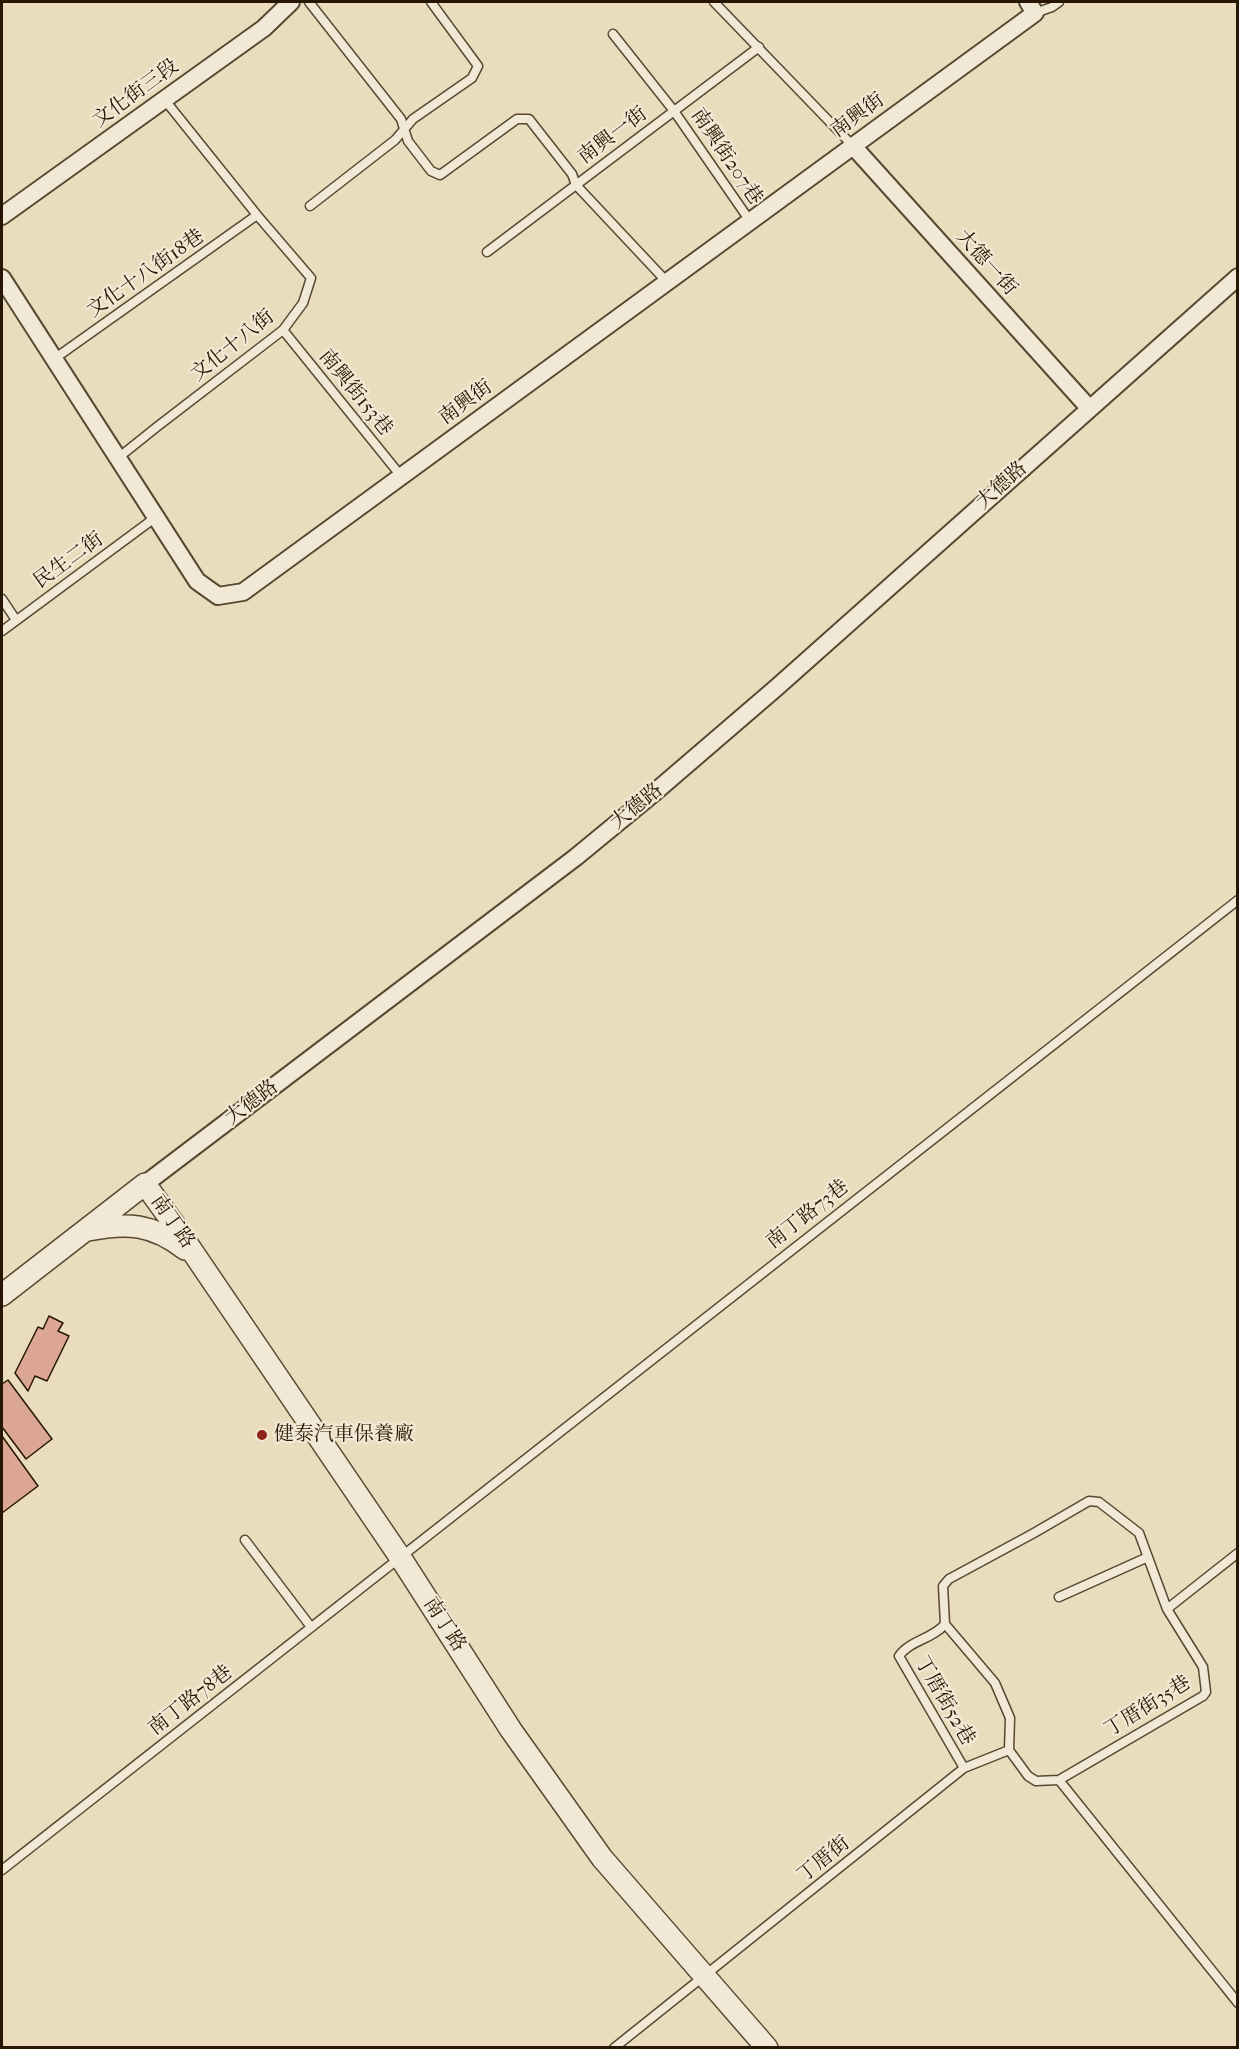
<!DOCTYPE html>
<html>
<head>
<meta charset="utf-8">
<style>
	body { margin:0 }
	#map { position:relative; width:1239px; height:2049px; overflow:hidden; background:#eaddbe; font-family:"IM FELL French Canon",serif }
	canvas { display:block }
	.frame { position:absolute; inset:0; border:3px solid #271702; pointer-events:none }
</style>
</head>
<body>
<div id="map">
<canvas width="1239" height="2049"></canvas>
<div class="frame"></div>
</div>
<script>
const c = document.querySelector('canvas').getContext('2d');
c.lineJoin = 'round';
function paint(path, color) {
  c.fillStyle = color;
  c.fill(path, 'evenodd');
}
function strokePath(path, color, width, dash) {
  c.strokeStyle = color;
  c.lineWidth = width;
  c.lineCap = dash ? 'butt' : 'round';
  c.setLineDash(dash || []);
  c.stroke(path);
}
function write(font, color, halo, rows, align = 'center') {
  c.font = font + ' "IM FELL French Canon","Noto Serif TC",serif';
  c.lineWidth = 4.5;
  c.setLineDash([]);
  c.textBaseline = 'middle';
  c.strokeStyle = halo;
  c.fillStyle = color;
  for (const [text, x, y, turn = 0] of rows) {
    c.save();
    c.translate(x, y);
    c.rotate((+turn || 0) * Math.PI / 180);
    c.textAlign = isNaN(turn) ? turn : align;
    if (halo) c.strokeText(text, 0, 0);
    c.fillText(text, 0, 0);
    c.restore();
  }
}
const building = new Path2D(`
	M49 1316 63 1323 58 1331 69 1336 47 1381 35 1376 28 1391 15 1373 38 1327 43 1329Z
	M8 1380 52 1439 26 1459 2 1427V1384Z
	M2 1436 38 1486 2 1513Z`);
const service = new Path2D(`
	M309 2 401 119 408 141 431 171 440 175 517 119H529L572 174 576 185 667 282
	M714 2 853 146
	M1035 13 1052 7 1059 2
	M613 34 674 111 750 221
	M310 206 395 140 413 119 472 78 478 66 431 2
	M487 252 759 47
	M283 330 401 476
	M54 359 257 215
	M118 458 158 426 283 330 303 303 311 278 257 215 164 99
	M2 599 16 620
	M2 631 156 517
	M245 1540 311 1627
	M1059 1597 1148 1557
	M1167 1609 1238 1553
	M945 1624 995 1683 1010 1718 1009 1750
	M1059 1780 1203 1696 1206 1692 1203 1667 1167 1609 1139 1533 1099 1502 1089 1501 1034 1533 949 1579 943 1586 945 1624C933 1639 910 1640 899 1656L964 1768 1009 1750 1028 1776 1036 1781 1059 1780 1238 2003
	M2 1870 1238 900
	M614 2048 964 1768`);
const minor = new Path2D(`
	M853 146 1089 408
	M2 216 264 28 291 2
	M2 278 197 581 218 596 243 592 1035 13 1028 2
	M145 1184 576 857 655 792 776 688 1238 277`);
const tertiary = new Path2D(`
	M88 1230C127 1222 153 1224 185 1249
	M2 1295 145 1184 171 1220 400 1557 511 1730 602 1858 767 2048`);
const markers = [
	[262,1435,6,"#8f2418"]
];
const streetNames = [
	["文化街三段",136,94,-36],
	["南興街",858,116,-36],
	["南興一街",613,136,-37],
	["南興街207巷",726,157,56],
	["大德一街",986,263,48],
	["文化十八街18巷",146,274,-35],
	["文化十八街",233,346,-39],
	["南興街153巷",355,393,51],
	["南興街",466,403,-36],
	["大德路",1002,486,-42],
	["民生二街",69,561,-36],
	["大德路",637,807,-39],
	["大德路",252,1103,-37],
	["南丁路73巷",808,1215,-38],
	["南丁路",172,1222,55],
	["南丁路",444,1625,57],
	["南丁路78巷",191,1701,-38],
	["丁厝街52巷",944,1701,60],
	["丁厝街35巷",1148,1707,-32],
	["丁厝街",824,1860,-39]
];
const poiNames = [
	["健泰汽車保養廠",274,1435]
];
paint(building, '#dca695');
strokePath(building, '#271702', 1.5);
strokePath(service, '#584831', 11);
strokePath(minor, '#584831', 20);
strokePath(tertiary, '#584831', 24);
strokePath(service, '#f1e9d5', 8);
strokePath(minor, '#f1e9d5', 16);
strokePath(tertiary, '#f1e9d5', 21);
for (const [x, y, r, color] of markers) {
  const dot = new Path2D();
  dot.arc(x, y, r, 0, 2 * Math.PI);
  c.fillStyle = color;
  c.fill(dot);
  strokePath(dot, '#f1e9d5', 2);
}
write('20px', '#271702', '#f1e9d5', streetNames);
write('20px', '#271702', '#f1e9d5', poiNames, 'left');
</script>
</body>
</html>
